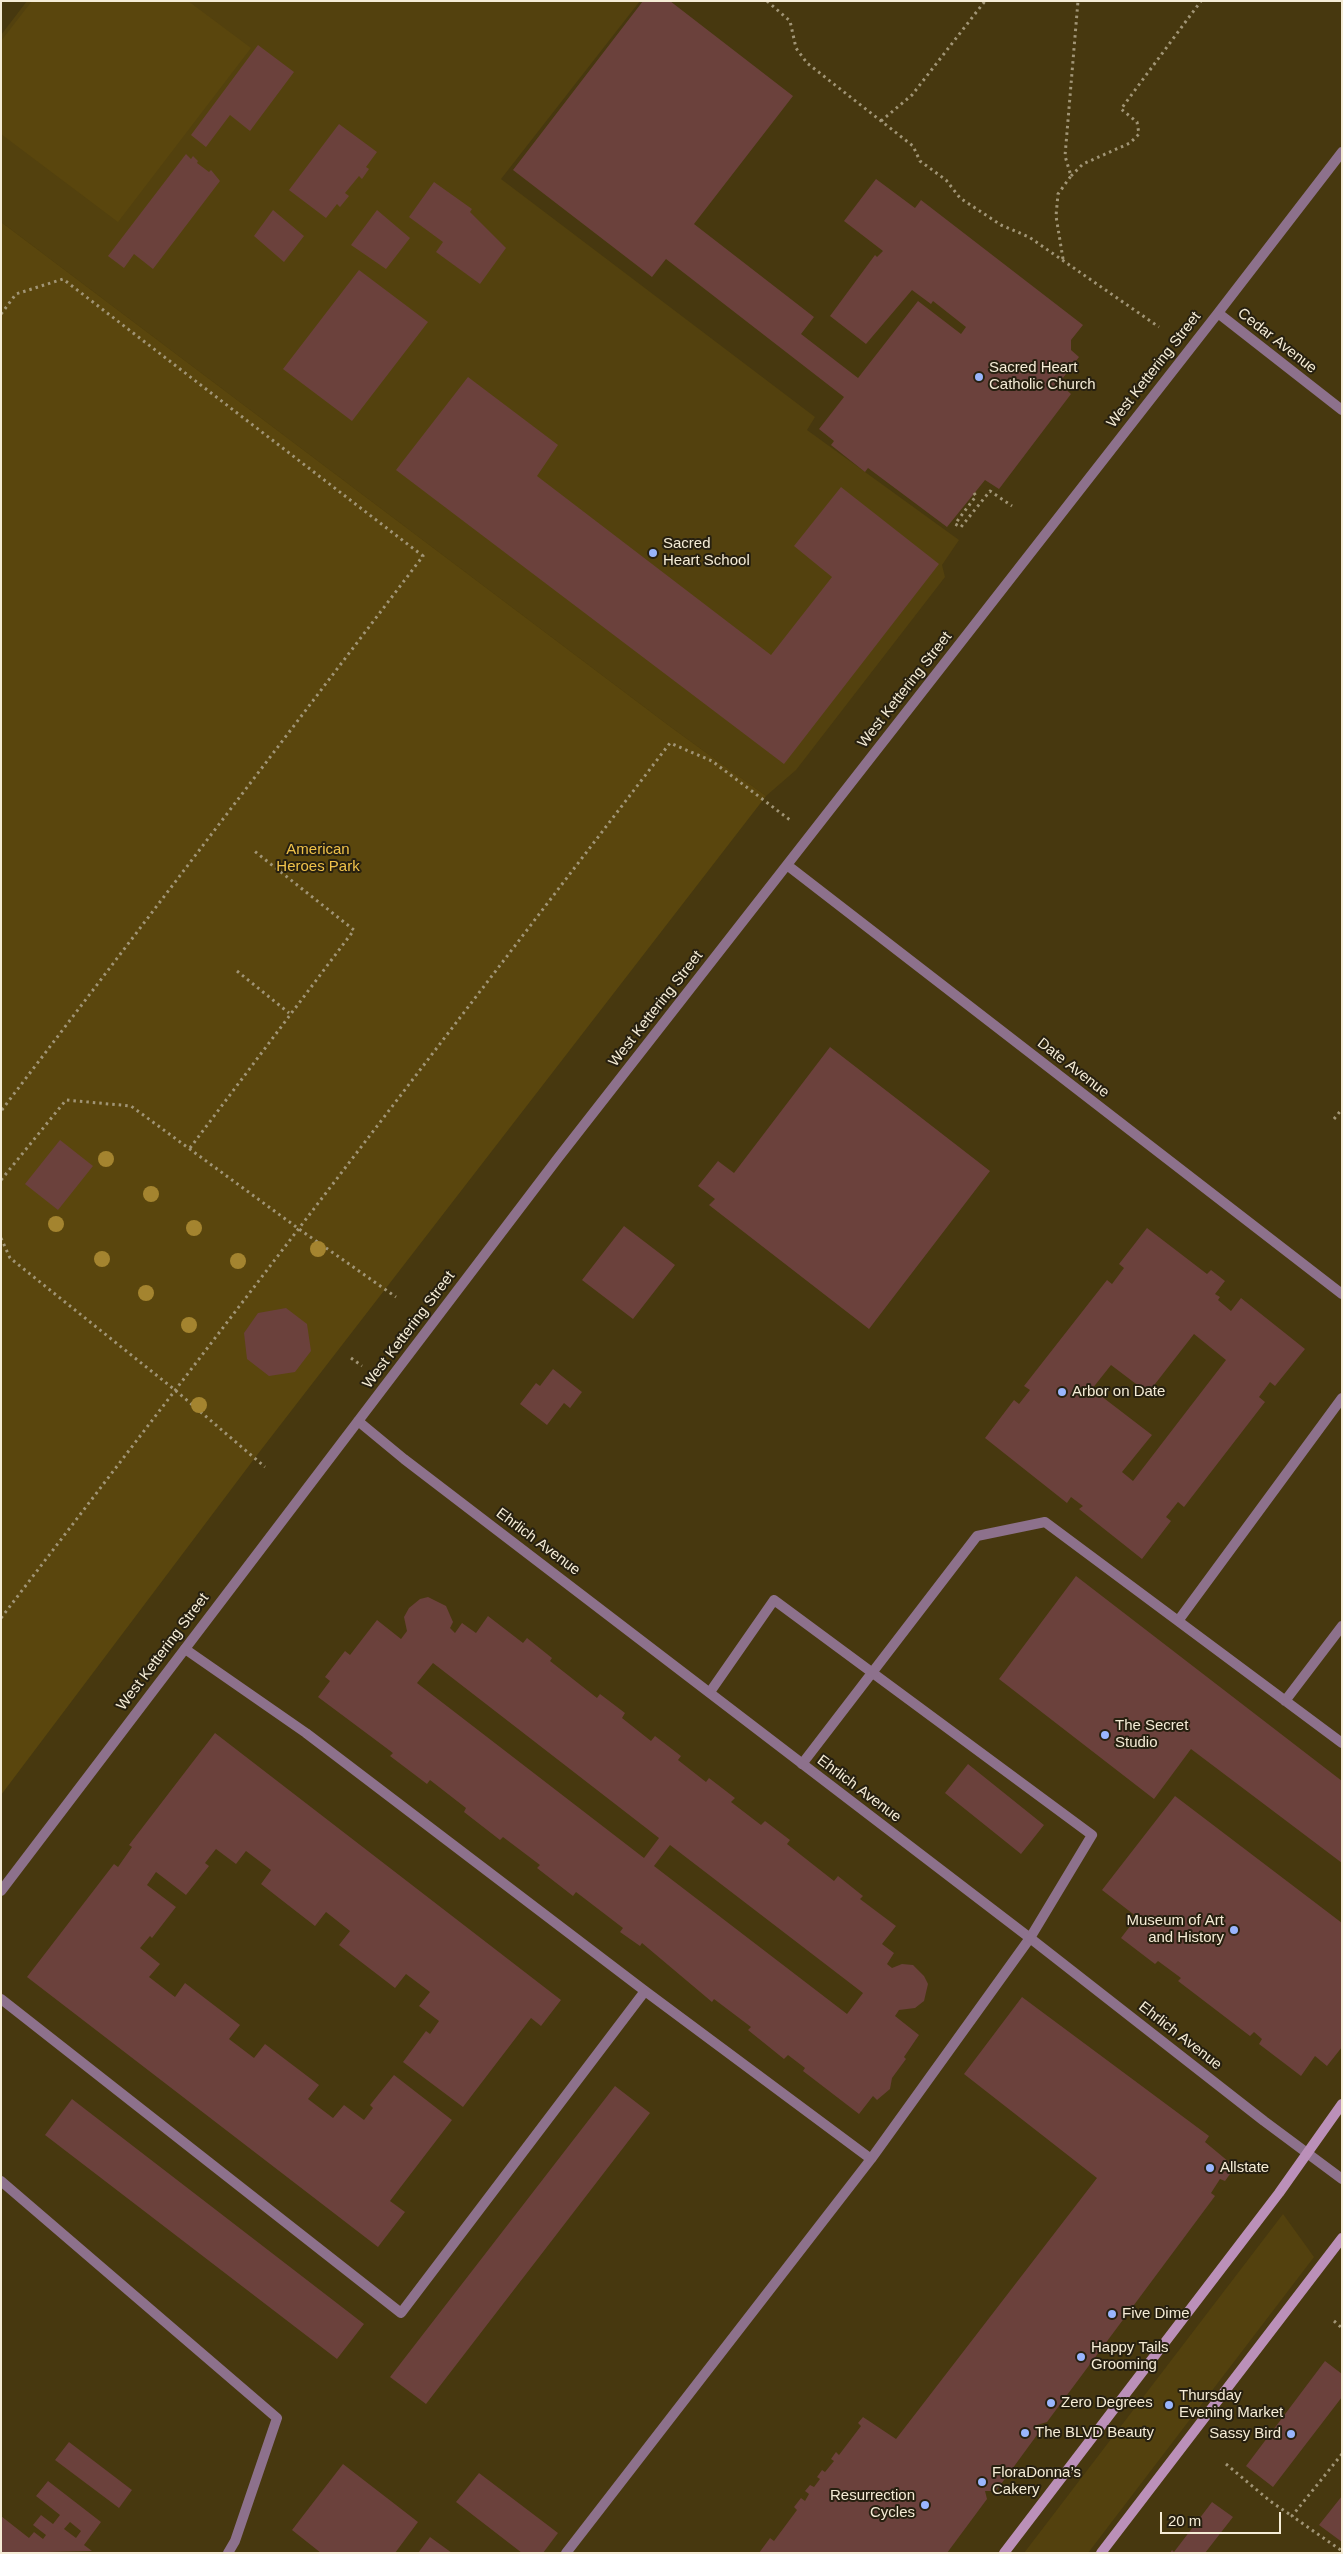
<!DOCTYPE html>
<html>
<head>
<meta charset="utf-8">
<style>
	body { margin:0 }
	#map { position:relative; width:1343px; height:2554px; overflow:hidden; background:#47380f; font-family:Helvetica,sans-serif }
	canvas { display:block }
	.frame { position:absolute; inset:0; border:2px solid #f5ecd6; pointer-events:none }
	.scale { position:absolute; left:1160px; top:2512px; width:121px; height:22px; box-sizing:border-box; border:2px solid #f5ecd6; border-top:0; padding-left:6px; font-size:15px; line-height:18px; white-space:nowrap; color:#f5ecd6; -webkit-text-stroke:4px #272010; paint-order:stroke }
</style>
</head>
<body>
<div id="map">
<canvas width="1343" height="2554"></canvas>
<div class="frame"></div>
<div class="scale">20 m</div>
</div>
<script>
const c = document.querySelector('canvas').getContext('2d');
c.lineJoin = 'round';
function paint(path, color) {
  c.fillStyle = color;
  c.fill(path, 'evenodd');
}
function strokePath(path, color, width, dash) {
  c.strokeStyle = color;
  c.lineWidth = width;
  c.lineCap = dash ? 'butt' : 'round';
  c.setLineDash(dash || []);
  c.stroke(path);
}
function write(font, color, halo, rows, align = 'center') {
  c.font = font + ' Helvetica,sans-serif';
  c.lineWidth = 4;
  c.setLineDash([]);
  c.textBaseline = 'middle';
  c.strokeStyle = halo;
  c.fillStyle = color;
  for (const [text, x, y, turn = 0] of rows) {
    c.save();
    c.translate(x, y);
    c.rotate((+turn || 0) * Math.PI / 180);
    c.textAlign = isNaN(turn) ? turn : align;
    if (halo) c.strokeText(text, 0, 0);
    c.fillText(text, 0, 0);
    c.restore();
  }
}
const built = new Path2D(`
	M27 1H640L501 179 815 417 807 430 959 540 942 565 945 577 796 770 766 796 672 728 1 222V35Z
	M1283 2214 1314 2257 1088 2553H1024Z`);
const green = new Path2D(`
	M32 1H188L251 48 118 222 1 134V41Z
	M1 222 672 728 766 796 254 1459 1 1795Z`);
const building = new Path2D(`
	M643 1H670L793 96 694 224 814 317 801 334 858 378 918 301 961 334 966 327 933 301 931 304 912 290 866 344 830 316 875 255 877 257 883 251 844 221 876 179 915 208 921 200 1083 325 1071 340V350L1079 357 1059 383 1071 394 999 489 985 480 947 527 868 468 865 472 831 445 834 441 819 429 844 397 666 259 652 277 513 170Z
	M258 45 294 72 250 131 230 115 206 147 191 135Z
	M339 124 377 152 366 167 369 169 362 179 359 176 345 193 349 196 340 207 337 204 326 218 289 190Z
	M186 154 191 159 193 156 198 161 197 163 209 172 211 170 220 181 153 269 134 254 124 268 108 256Z
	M434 182 472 209 470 212 506 248 480 284 436 252 443 242 409 217Z
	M273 210 304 236 284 262 254 236Z
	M377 210 410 238 386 269 351 245Z
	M359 270 428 322 352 421 283 369Z
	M468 377 558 445 537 476 771 655 832 577 794 546 841 487 939 564 784 764 396 470Z
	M830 1047 990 1171 869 1329 709 1205 715 1199 698 1186 718 1161 734 1173Z
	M60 1140 93 1166 58 1210 25 1184Z
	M624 1226 675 1265 633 1319 582 1280Z
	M1147 1228 1207 1274 1211 1270 1225 1281 1215 1294 1220 1297 1218 1300 1231 1311 1241 1298 1305 1349 1275 1386 1270 1382 1259 1397 1265 1402 1184 1507 1178 1502 1166 1517 1171 1521 1142 1559 1079 1509 1083 1506 1071 1497 1067 1503 985 1438 1014 1400 1019 1404 1030 1390 1024 1386 1107 1280 1112 1284 1124 1268 1119 1264ZM1194 1334 1226 1360 1133 1481 1122 1472 1152 1435 1092 1389 1111 1365 1148 1393Z
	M286 1308 307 1324 311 1351 295 1372 269 1376 247 1359 244 1333 258 1313Z
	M553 1369 582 1392 570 1408 564 1403 547 1425 520 1404 536 1383 540 1386Z
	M1076 1576 1342 1781V1863L1191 1749 1154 1799 999 1679Z
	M428 1597 446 1606 453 1622 450 1628 455 1633 462 1623 476 1633 488 1616 523 1643 527 1638 552 1658 550 1661 597 1698 600 1694 625 1713 622 1718 651 1741 655 1736 681 1756 678 1760 706 1782 709 1778 735 1798 731 1802 761 1825 765 1821 790 1840 787 1844 834 1881 838 1876 863 1896 860 1899 896 1926 882 1944 894 1953 887 1964 892 1968 902 1964 913 1965 924 1976 928 1984 924 2001 915 2008 899 2010 895 2016 919 2035 904 2057 906 2059 892 2078 890 2089 877 2100 873 2096 859 2114 803 2071 805 2068 788 2055 784 2059 748 2030 751 2027 714 1999 712 2002 642 1943 640 1946 620 1932 623 1928 576 1892 573 1896 537 1868 540 1865 503 1837 500 1840 464 1812 466 1808 430 1780 427 1784 390 1756 393 1753 318 1697 330 1681 325 1677 345 1651 350 1655 377 1620 401 1639 407 1631 404 1617 409 1608 420 1599ZM433 1663 659 1838 644 1858 417 1683ZM670 1845 863 1993 847 2014 654 1866Z
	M215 1733 561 2000 541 2026 531 2018 463 2107 403 2062 426 2031 430 2034 439 2021 419 2006 430 1992 406 1974 395 1988 339 1945 350 1931 326 1912 315 1926 261 1884 271 1870 246 1851 236 1864 216 1849 205 1863 209 1866 186 1895 156 1872 147 1885 176 1907 152 1938 150 1936 140 1948 160 1964 149 1977 175 1997 185 1983 240 2025 229 2039 254 2058 265 2044 319 2085 308 2099 333 2118 344 2105 364 2120 373 2108 370 2105 394 2075 452 2120 390 2201 405 2212 378 2247 27 1977 114 1864 118 1867 132 1847 129 1845Z
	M968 1764 1044 1825 1021 1854 945 1793Z
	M1175 1796 1342 1923V2047L1327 2066 1315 2056 1301 2076 1259 2044 1262 2039 1254 2032 1250 2036 1178 1981 1181 1978 1158 1961 1155 1964 1121 1938 1137 1917 1102 1890Z
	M1022 1997 1209 2136 1205 2142 1235 2167 1225 2181 1220 2179 1211 2193 1215 2196 1047 2422 1037 2425V2435L996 2491H985L987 2499 947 2553H759L770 2538 774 2541 797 2510 794 2507 801 2498 805 2501 809 2494 805 2491 810 2485 814 2487 820 2479 817 2477 822 2470 825 2472 834 2461 831 2459 836 2452 839 2455 861 2426 858 2423 863 2417 896 2439 1097 2178 964 2074Z
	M615 2086 650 2113 426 2404 390 2377Z
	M72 2099 364 2324 337 2359 45 2135Z
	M1325 2361 1342 2374V2397L1273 2487 1246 2466Z
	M69 2442 132 2490 119 2508 55 2460Z
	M343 2464 418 2522 395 2553H321L292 2530Z
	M479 2473 558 2533 543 2553H522L456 2502Z
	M48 2481 101 2522 84 2545 92 2551 1 2553V2516L29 2538 34 2532 43 2539 46 2535 33 2525 41 2515 53 2524 60 2515 36 2496ZM70 2522 81 2531 76 2538 64 2529Z
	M1342 2496V2542L1319 2525Z
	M1212 2502 1233 2517 1205 2553H1170L1172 2550 1174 2552Z
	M430 2537 452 2553H418Z`);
const path = new Path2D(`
	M767 1 790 21 796 48 807 63 913 146 920 161 946 180 960 198 1001 225 1029 237 1159 327
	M881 121 912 95 985 1
	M1071 176 1083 164 1130 143 1139 134 1137 122 1121 109 1201 1
	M1063 259 1056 216 1058 194 1071 176 1065 156 1078 1
	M1 314 16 294 63 279 423 556 1 1111
	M974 493 976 496 955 524 961 527 990 491 1012 506
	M237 971 289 1013
	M1334 1119 1342 1109
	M190 1148 354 930 253 850
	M1 1180 66 1100 131 1106 299 1229 396 1297
	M1 1238 10 1258 175 1390 265 1467
	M351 1358 362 1366
	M1 1618 670 743 712 761 790 820
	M1334 2321 1342 2328
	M1342 2454 1292 2516 1342 2551
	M1226 2464 1270 2501 1292 2516`);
const lane = new Path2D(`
	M1178 1621 1342 1398
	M185 1649 306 1733 645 1991 871 2159
	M1285 1701 1342 1626
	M802 1764 977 1536 1045 1522 1342 1743
	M1 1999 401 2313 645 1991
	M1 2181 277 2418 235 2541 228 2553
	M566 2553 871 2159 1030 1938 1092 1835 774 1600 710 1692`);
const street = new Path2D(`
	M1218 313 1342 410
	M787 865 1342 1294
	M358 1421 404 1459 1030 1938 1264 2121 1342 2179
	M1 1891 558 1158 1218 313 1342 152`);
const secondary = new Path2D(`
	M1004 2553 1279 2193 1342 2104
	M1101 2553 1342 2238`);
const trees = [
	[106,1159],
	[151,1194],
	[56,1224],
	[194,1228],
	[318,1249],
	[102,1259],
	[238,1261],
	[146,1293],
	[189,1325],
	[199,1405]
];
const markers = [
	[979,377,5,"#99b5fd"],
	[653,553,5,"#99b5fd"],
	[1062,1392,5,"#99b5fd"],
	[1105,1735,5,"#99b5fd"],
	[1234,1930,5,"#99b5fd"],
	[1210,2168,5,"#99b5fd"],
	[1112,2314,5,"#99b5fd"],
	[1081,2357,5,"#99b5fd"],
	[1051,2403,5,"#99b5fd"],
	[1169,2405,5,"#99b5fd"],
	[1025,2433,5,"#99b5fd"],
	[1291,2434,5,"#99b5fd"],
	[982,2482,5,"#99b5fd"],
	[925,2505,5,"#99b5fd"]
];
const streetNames = [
	["Cedar Avenue",1277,341,38],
	["West Kettering Street",1154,370,-52],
	["West Kettering Street",905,690,-52],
	["West Kettering Street",656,1009,-52],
	["Date Avenue",1073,1068,38],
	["West Kettering Street",409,1330,-53],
	["Ehrlich Avenue",538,1542,37],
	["West Kettering Street",163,1652,-53],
	["Ehrlich Avenue",859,1789,37],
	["Ehrlich Avenue",1180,2036,38]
];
const poiNames = [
	["Sacred Heart",989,368],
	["Catholic Church",989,385],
	["Sacred",663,544],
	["Heart School",663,561],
	["Arbor on Date",1072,1392],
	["The Secret",1115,1726],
	["Studio",1115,1743],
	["Museum of Art",1224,1921,"right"],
	["and History",1224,1938,"right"],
	["Allstate",1220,2168],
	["Five Dime",1122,2314],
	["Happy Tails",1091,2348],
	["Grooming",1091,2365],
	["Thursday",1179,2396],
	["Evening Market",1179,2413],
	["Zero Degrees",1061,2403],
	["The BLVD Beauty",1035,2433],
	["Sassy Bird",1281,2434,"right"],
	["FloraDonna’s",992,2473],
	["Cakery",992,2490],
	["Resurrection",915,2496,"right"],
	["Cycles",915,2513,"right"]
];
const parkNames = [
	["American",318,850],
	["Heroes Park",318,867]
];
paint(built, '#53410e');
paint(green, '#5a460d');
paint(building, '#6b413c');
strokePath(path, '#a19576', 3, [2.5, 4]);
strokePath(lane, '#8d718c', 10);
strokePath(street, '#8d718c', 10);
strokePath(secondary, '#bb90b9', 10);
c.fillStyle = '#a4842f';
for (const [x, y] of trees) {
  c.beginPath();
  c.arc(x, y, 8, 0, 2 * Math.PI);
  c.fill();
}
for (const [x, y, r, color] of markers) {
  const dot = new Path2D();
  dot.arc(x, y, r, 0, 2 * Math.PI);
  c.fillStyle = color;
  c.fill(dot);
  strokePath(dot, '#272010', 2);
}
write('15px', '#f5ecd6', '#272010', streetNames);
write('15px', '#f5ecd6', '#272010', poiNames, 'left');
write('15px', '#f0c24a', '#272010', parkNames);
</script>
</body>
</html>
